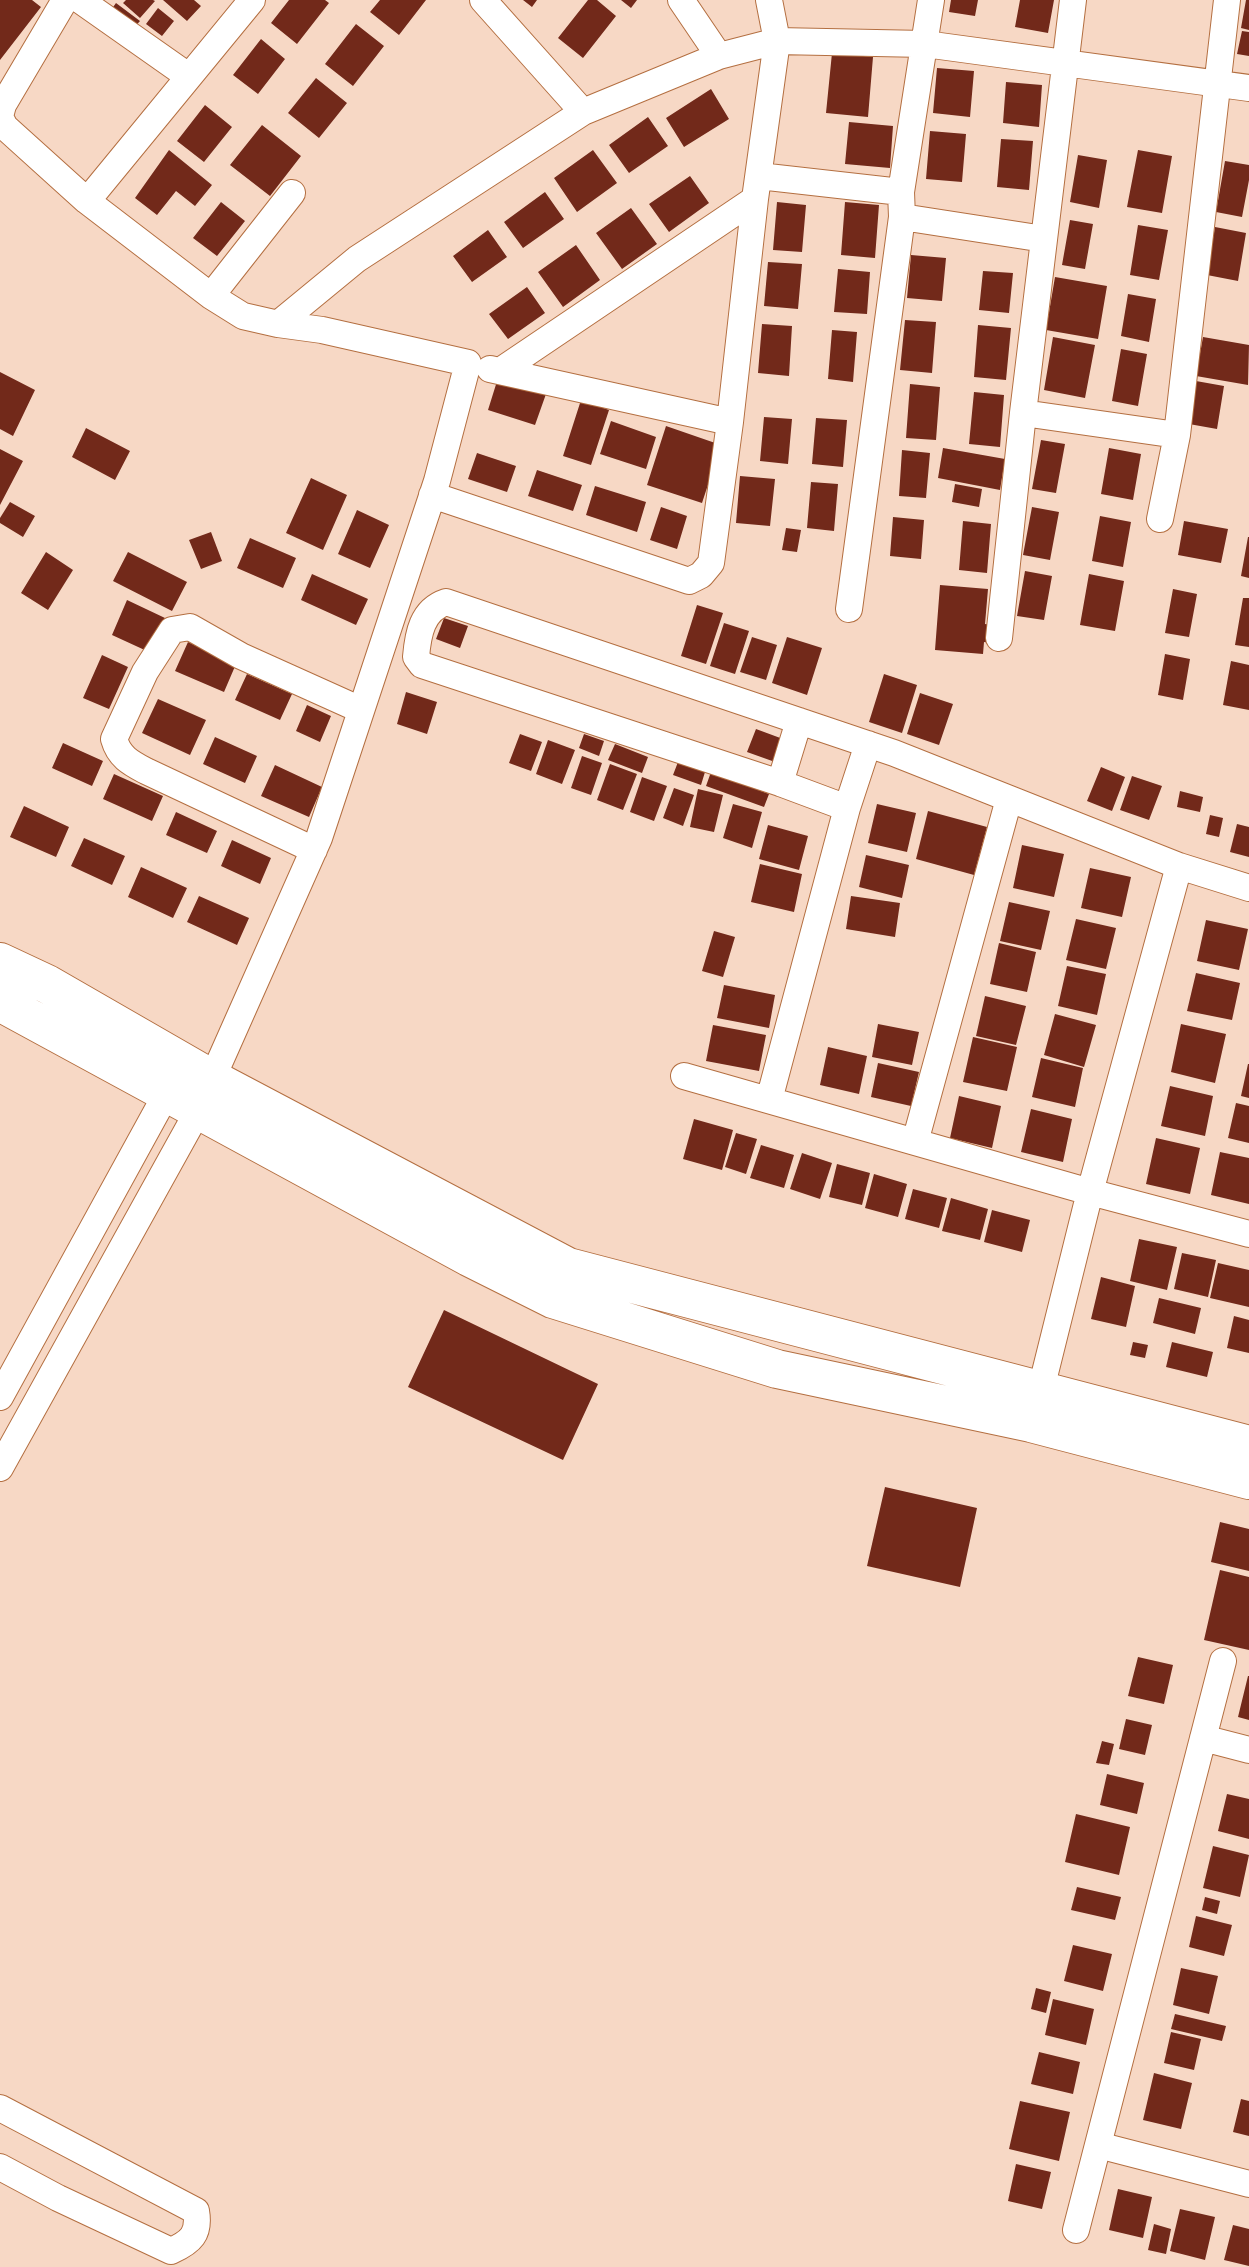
<!DOCTYPE html>
<html>
<head>
<meta charset="utf-8">
<style>
	body { margin:0 }
	canvas { display:block; background:#f7d8c5 }
</style>
</head>
<body>
<canvas width="1249" height="2267"></canvas>
<script>
const c = document.querySelector('canvas').getContext('2d');
c.lineJoin = 'round';
function paint(path, color) {
  c.fillStyle = color;
  c.fill(path, 'evenodd');
}
function strokePath(path, color, width, dash) {
  c.strokeStyle = color;
  c.lineWidth = width;
  c.lineCap = dash ? 'butt' : 'round';
  c.setLineDash(dash || []);
  c.stroke(path);
}
const building = new Path2D(`
	M0 0H32L41 7 0 60Z
	M126 0H153L155 1 140 18 123 3Z
	M163 0H194L201 6 187 21Z
	M289 0H325L329 3 297 44 271 23Z
	M380 0H426L399 35 370 12Z
	M523 0H537L532 7Z
	M588 0H597L616 16 583 58 558 38Z
	M621 0H637L631 8Z
	M951 0H978L975 16 949 12Z
	M1020 0H1054L1048 33 1015 27Z
	M1246 0H1249V30L1241 28Z
	M116 3 140 21 133 29 111 10Z
	M158 8 174 21 162 36 146 24Z
	M356 24 384 46 353 86 325 64Z
	M1242 31 1249 32V56L1237 54Z
	M261 39 285 59 258 94 233 75Z
	M832 53 873 57 868 117 826 113Z
	M937 68 974 71 970 117 933 113Z
	M316 78 347 103 319 138 288 113Z
	M1006 82 1042 85 1039 127 1003 123Z
	M711 89 729 119 684 147 666 118Z
	M205 105 232 127 204 162 177 141Z
	M648 117 668 146 629 173 609 145Z
	M849 122 893 126 890 168 845 164Z
	M262 125 301 156 270 196 230 165Z
	M930 131 966 134 962 182 926 179Z
	M1001 139 1033 141 1029 190 997 187Z
	M169 150 212 185 195 206 176 191 157 215 135 198Z
	M593 150 617 183 577 212 554 178Z
	M1138 150 1172 156 1162 213 1127 207Z
	M1078 155 1107 160 1099 208 1070 202Z
	M1225 161 1249 165V180L1242 217 1216 212Z
	M690 176 709 203 669 232 649 204Z
	M545 192 564 219 523 248 504 222Z
	M221 202 245 221 217 256 193 238Z
	M777 202 806 205 802 252 773 250Z
	M845 202 879 205 875 258 841 255Z
	M631 208 657 244 622 269 596 233Z
	M1070 220 1093 224 1085 269 1062 265Z
	M1138 225 1168 230 1159 280 1130 275Z
	M1215 227 1246 233 1238 281 1207 275Z
	M488 230 507 257 472 282 453 256Z
	M576 245 600 280 563 307 538 272Z
	M911 255 946 258 942 301 907 298Z
	M768 262 802 264 798 309 764 306Z
	M838 269 870 272 867 314 834 312Z
	M983 271 1013 273 1009 313 979 310Z
	M1055 277 1107 286 1098 339 1046 330Z
	M527 287 545 313 508 339 489 314Z
	M1128 294 1156 299 1149 342 1121 336Z
	M905 320 936 322 932 373 900 370Z
	M762 324 792 326 789 376 758 373Z
	M978 325 1011 328 1006 380 974 377Z
	M832 330 857 332 853 382 828 379Z
	M1053 337 1095 345 1085 398 1044 390Z
	M1203 337 1249 345 1248 385 1196 376Z
	M1121 349 1147 354 1138 406 1112 401Z
	M0 372 35 390 13 436 0 429Z
	M498 378 546 394 535 425 488 410Z
	M1196 381 1224 386 1217 429 1189 424Z
	M910 384 940 387 936 440 906 438Z
	M974 392 1004 395 1000 447 969 444Z
	M581 400 609 410 591 465 563 456Z
	M764 417 792 419 788 464 760 461Z
	M816 418 847 420 843 467 812 464Z
	M611 421 656 437 646 469 600 454Z
	M666 426 721 445 702 503 647 485Z
	M86 428 130 451 115 480 72 457Z
	M1041 440 1065 444 1056 493 1032 489Z
	M943 448 1005 459 1000 490 938 478Z
	M1109 448 1141 454 1133 500 1101 494Z
	M0 449 23 461 0 505Z
	M902 450 930 453 926 498 899 496Z
	M477 453 516 466 507 492 468 479Z
	M537 470 582 485 573 511 528 496Z
	M740 476 775 479 770 526 736 523Z
	M311 478 347 495 323 550 286 533Z
	M811 482 838 484 834 531 807 528Z
	M955 484 982 489 979 507 952 502Z
	M595 486 646 502 637 532 586 515Z
	M10 502 35 516 23 537 0 523V518Z
	M661 507 687 516 677 549 650 540Z
	M1032 507 1059 512 1050 560 1023 555Z
	M357 510 389 525 370 568 338 554Z
	M1100 516 1131 522 1123 567 1092 561Z
	M893 517 924 520 921 559 890 556Z
	M963 521 991 524 987 573 959 570Z
	M1184 521 1228 529 1221 563 1178 555Z
	M786 528 801 530 797 552 782 550Z
	M211 532 222 561 201 569 189 540Z
	M1248 537H1249V578L1241 576Z
	M250 538 296 558 283 588 237 568Z
	M46 552 73 570 48 610 21 593Z
	M128 552 187 582 172 611 113 581Z
	M1025 571 1052 576 1044 620 1017 616Z
	M312 574 368 599 356 625 301 600Z
	M1089 574 1124 581 1115 631 1080 625Z
	M940 585 988 589 985 624 998 626 997 644 984 642 983 654 935 650Z
	M1173 589 1197 594 1189 637 1165 633Z
	M1243 598H1249V647L1235 645Z
	M127 600 165 618 149 652 112 635Z
	M697 605 723 613 706 664 681 656Z
	M444 618 468 626 460 648 436 639Z
	M724 623 749 631 735 674 710 666Z
	M752 637 777 645 766 680 740 672Z
	M787 637 822 648 807 695 772 683Z
	M188 642 236 664 224 692 175 671Z
	M1165 654 1190 659 1183 700 1158 695Z
	M102 655 128 667 109 709 83 698Z
	M1231 661 1249 665V710L1223 705Z
	M247 674 292 694 280 720 235 700Z
	M884 674 917 685 902 733 869 722Z
	M406 692 437 702 427 734 397 724Z
	M920 693 953 704 939 745 907 734Z
	M158 699 206 720 190 755 142 733Z
	M307 705 331 716 320 742 296 731Z
	M756 729 783 739 775 762 747 752Z
	M520 734 542 742 531 771 509 763Z
	M584 734 604 741 599 756 579 748Z
	M215 737 257 756 245 783 203 764Z
	M548 740 575 750 562 784 536 774Z
	M63 743 103 761 92 786 52 768Z
	M615 744 648 757 642 773 608 760Z
	M582 756 602 763 591 795 571 788Z
	M678 762 705 772 701 785 673 775Z
	M610 764 637 774 623 810 597 800Z
	M275 765 322 787 309 817 261 796Z
	M1101 767 1125 777 1112 811 1087 801Z
	M711 772 769 794 764 807 706 786Z
	M114 774 163 796 152 821 103 799Z
	M1132 776 1162 786 1149 820 1120 810Z
	M642 777 667 786 654 821 630 812Z
	M674 788 694 795 683 826 663 818Z
	M698 789 723 795 714 832 690 827Z
	M1180 791 1203 797 1200 812 1177 807Z
	M733 804 762 812 752 848 723 838Z
	M877 804 916 813 907 852 868 843Z
	M24 806 69 827 56 857 10 837Z
	M928 811 987 827 974 875 916 859Z
	M176 812 217 831 207 853 166 835Z
	M1210 815 1223 818 1219 837 1206 834Z
	M1237 824 1249 827V857L1230 852Z
	M768 825 808 836 799 870 759 859Z
	M84 838 125 856 112 885 71 866Z
	M232 840 271 858 260 884 221 866Z
	M1022 845 1064 854 1054 897 1013 888Z
	M866 855 909 865 902 898 859 887Z
	M760 864 802 874 794 912 751 902Z
	M141 867 187 888 173 918 128 897Z
	M1090 868 1131 877 1122 917 1081 908Z
	M199 896 249 918 237 945 187 922Z
	M851 896 900 903 895 937 846 929Z
	M1009 902 1050 911 1041 950 1000 941Z
	M1076 919 1116 928 1106 969 1066 960Z
	M1206 920 1248 929 1239 970 1197 961Z
	M714 931 735 937 723 977 702 971Z
	M999 943 1036 952 1027 992 990 984Z
	M1067 966 1106 974 1097 1015 1058 1006Z
	M1196 973 1240 983 1232 1020 1187 1011Z
	M724 985 775 995 769 1028 717 1018Z
	M985 996 1026 1006 1016 1045 976 1036Z
	M1055 1014 1096 1025 1084 1067 1044 1055Z
	M878 1024 919 1032 912 1065 872 1057Z
	M1181 1024 1226 1034 1215 1083 1171 1072Z
	M713 1025 766 1035 759 1071 706 1061Z
	M973 1037 1017 1047 1007 1091 963 1082Z
	M828 1047 867 1056 859 1094 820 1085Z
	M1041 1058 1083 1068 1075 1107 1032 1097Z
	M878 1063 919 1072 911 1106 871 1097Z
	M1248 1064H1249V1098L1241 1096Z
	M1170 1086 1213 1096 1205 1136 1161 1126Z
	M959 1096 1001 1106 992 1148 950 1138Z
	M1236 1103 1249 1106V1143L1228 1138Z
	M1031 1109 1072 1119 1063 1162 1021 1152Z
	M694 1119 733 1130 722 1170 683 1159Z
	M736 1133 757 1139 746 1174 725 1167Z
	M1156 1138 1200 1148 1190 1194 1146 1184Z
	M761 1145 794 1155 784 1188 750 1178Z
	M1220 1152 1249 1158V1204L1211 1195Z
	M802 1153 832 1163 820 1199 790 1189Z
	M837 1164 870 1173 862 1205 829 1197Z
	M874 1174 907 1184 898 1217 865 1208Z
	M913 1189 947 1198 939 1228 905 1219Z
	M951 1198 988 1209 980 1240 942 1231Z
	M992 1210 1030 1220 1022 1252 984 1242Z
	M1139 1239 1177 1247 1167 1290 1130 1281Z
	M1182 1253 1216 1260 1208 1297 1174 1289Z
	M1218 1263 1249 1270V1307L1210 1298Z
	M1101 1277 1135 1286 1126 1327 1091 1319Z
	M1159 1298 1201 1308 1195 1334 1153 1323Z
	M444 1310 598 1384 563 1460 408 1387Z
	M1234 1316 1249 1320V1353L1227 1348Z
	M1133 1342 1148 1345 1145 1358 1130 1355Z
	M1172 1342 1213 1352 1207 1377 1166 1367Z
	M885 1487 977 1508 960 1587 867 1566Z
	M1220 1522 1249 1529V1571L1211 1562Z
	M1220 1570 1249 1577V1650L1204 1640Z
	M1138 1657 1173 1665 1164 1704 1128 1696Z
	M1248 1676H1249V1720L1238 1717Z
	M1126 1719 1152 1725 1145 1755 1119 1749Z
	M1102 1741 1114 1744 1109 1765 1096 1763Z
	M1107 1774 1144 1783 1137 1814 1100 1805Z
	M1227 1794 1249 1799V1839L1218 1831Z
	M1076 1814 1130 1827 1119 1875 1065 1862Z
	M1213 1846 1249 1855 1240 1897 1203 1888Z
	M1077 1887 1121 1897 1115 1920 1071 1910Z
	M1205 1897 1220 1901 1217 1914 1202 1910Z
	M1196 1916 1232 1925 1224 1956 1189 1947Z
	M1073 1945 1112 1954 1103 1991 1064 1981Z
	M1181 1968 1218 1976 1209 2014 1173 2005Z
	M1036 1988 1051 1992 1046 2013 1031 2009Z
	M1053 1999 1094 2009 1086 2045 1045 2035Z
	M1175 2014 1226 2026 1222 2041 1171 2029Z
	M1171 2032 1201 2039 1194 2070 1164 2063Z
	M1039 2052 1080 2062 1073 2094 1031 2084Z
	M1154 2073 1192 2083 1181 2129 1143 2120Z
	M1241 2099 1249 2101V2136L1233 2132Z
	M1020 2101 1070 2112 1059 2161 1009 2149Z
	M1016 2164 1051 2172 1042 2209 1008 2201Z
	M1118 2189 1152 2197 1143 2238 1109 2230Z
	M1180 2209 1215 2217 1205 2260 1170 2251Z
	M1154 2224 1171 2229 1166 2254 1148 2250Z
	M1233 2225 1249 2229V2266L1224 2260Z`);
const street = new Path2D(`
	M80 0 188 76
	M483 0 583 112
	M681 0 719 56
	M0 116 3 105 65 0
	M0 117 5 127 87 201 211 296 243 316 278 324 322 330 468 363 437 481 319 838 212 1079
	M759 176 901 192
	M87 201 252 0
	M902 217 1044 239
	M211 296 292 193
	M278 324 357 259 583 112 719 56 777 41 925 44 1249 88
	M490 369 730 422
	M500 371 755 199
	M1023 413 1177 435
	M432 495 689 581 701 575 711 563 730 422 755 199 777 41 769 0
	M1160 519 1177 435 1227 0
	M849 609 902 217 901 192 931 0
	M999 638 1023 413 1073 0
	M780 783 799 721
	M847 808 780 783 422 665 416 657C418 634 422 610 446 602L894 753 1179 866 1090 1192 1249 1234
	M314 850 146 771C131 763 119 757 114 739L145 672 172 630 190 627 241 656 361 710
	M1179 866 1249 888
	M684 1076 1090 1192 1037 1405
	M769 1100 847 808 868 744
	M915 1142 1009 799
	M0 1397 168 1091
	M0 1468 198 1111
	M1203 1738 1249 1750
	M0 2108 196 2211C200 2234 191 2242 171 2251L58 2198 0 2167
	M1098 2145 1249 2184
	M1076 2230 1223 1661`);
const secondary = new Path2D(`
	M0 962 47 984 212 1079 568 1267 1249 1445
	M0 1002 469 1257 553 1299 777 1369 1031 1423 1249 1480`);
paint(building, '#72291a');
strokePath(street, '#b46f41', 28);
strokePath(secondary, '#b46f41', 40);
strokePath(street, '#fff', 26);
strokePath(secondary, '#fff', 38);
</script>
</body>
</html>
